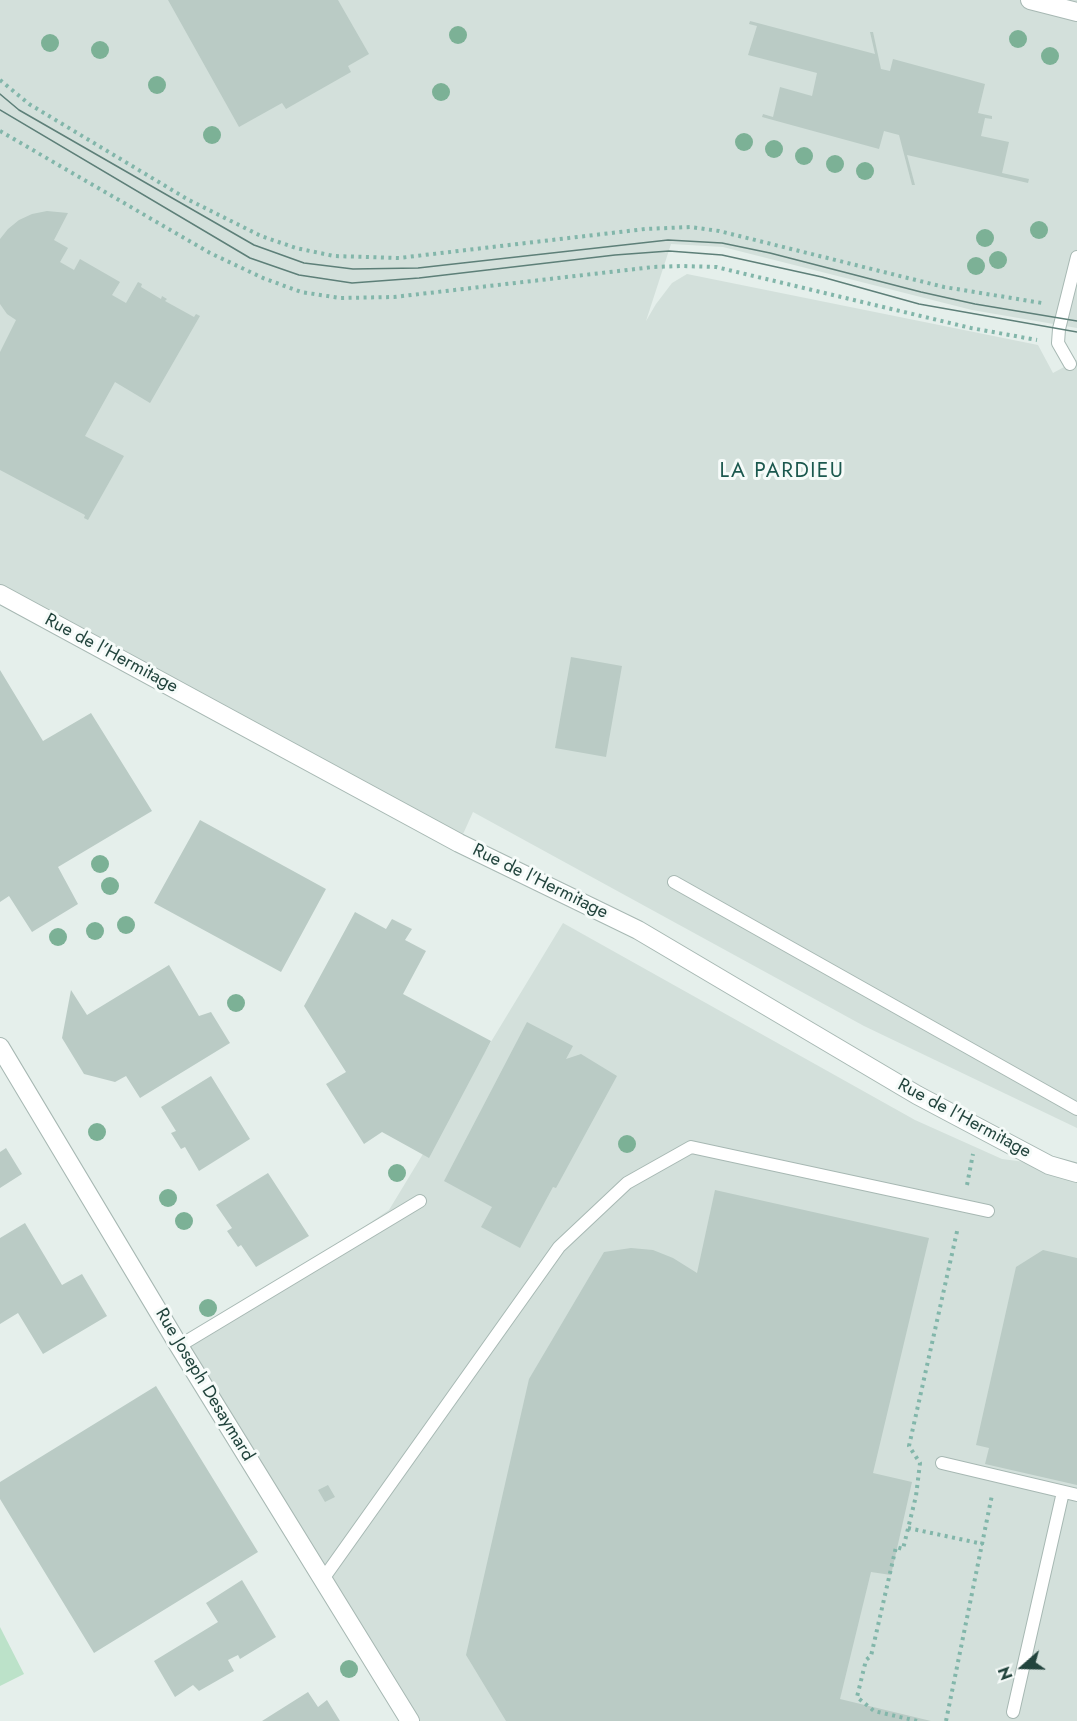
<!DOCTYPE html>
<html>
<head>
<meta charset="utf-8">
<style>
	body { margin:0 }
	#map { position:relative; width:1077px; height:1721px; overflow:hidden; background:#e5efeb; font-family:Jost,sans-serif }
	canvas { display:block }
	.north { position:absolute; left:993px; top:1637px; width:60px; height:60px; -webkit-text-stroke:4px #f6fbf9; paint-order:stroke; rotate:250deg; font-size:16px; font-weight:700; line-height:24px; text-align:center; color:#22443d }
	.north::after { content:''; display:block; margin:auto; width:21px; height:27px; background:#22443d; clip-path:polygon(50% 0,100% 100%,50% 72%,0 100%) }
</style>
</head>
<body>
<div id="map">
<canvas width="1077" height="1721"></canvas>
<div class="north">N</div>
</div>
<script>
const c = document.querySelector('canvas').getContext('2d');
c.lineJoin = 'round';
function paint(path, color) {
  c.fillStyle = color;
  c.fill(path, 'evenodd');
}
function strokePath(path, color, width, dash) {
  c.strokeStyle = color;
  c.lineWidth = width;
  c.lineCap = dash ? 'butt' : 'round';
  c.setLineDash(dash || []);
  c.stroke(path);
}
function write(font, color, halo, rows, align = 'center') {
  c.font = font + ' Jost,sans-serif';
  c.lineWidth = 6;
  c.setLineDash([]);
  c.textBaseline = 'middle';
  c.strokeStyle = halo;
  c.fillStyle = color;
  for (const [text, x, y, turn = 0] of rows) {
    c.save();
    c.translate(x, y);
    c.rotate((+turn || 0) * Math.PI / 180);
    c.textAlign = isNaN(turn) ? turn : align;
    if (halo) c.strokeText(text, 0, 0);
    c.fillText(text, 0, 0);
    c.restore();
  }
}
const built = new Path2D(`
	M0 0H1077V328L972 310 723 247 671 244 646 321 656 304 672 283 687 274 1038 345 1053 373 1077 360V1128L864 1026 473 812 459 843 0 594Z
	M563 923 915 1120 1002 1159 1049 1165 1077 1173V1721H408L178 1352 389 1210Z`);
const green = new Path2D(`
	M0 1627 24 1674 0 1686Z`);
const building = new Path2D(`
	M168 0H338L369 54 348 66 351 72 286 109 282 103 239 127Z
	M750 21 875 54 870 32H873L881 69 890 71 893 59 985 84 978 113 992 116V119L985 118 981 136 1009 142 1002 173 1029 179 1028 183 907 155 915 185H912L899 135 884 131 879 149 762 117 763 114 773 117 780 87 812 96 817 73 748 55 757 26 749 24Z
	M47 211 68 213 54 240 68 248 60 262 74 270 80 259 120 282 112 295 126 303 138 282 142 284 141 287 161 299 162 296 167 299 165 301 194 317 196 314 200 316 150 403 115 382 85 436 124 456 88 520 84 518 85 515 0 470V352L16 320 7 314 0 304V239L8 229 19 220 32 214Z
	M571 657 622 666 606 757 555 748Z
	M0 670 43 741 91 713 152 811 58 867 78 904 32 932 9 896 0 902Z
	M200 820 326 889 281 972 154 903Z
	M355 912 386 929 392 919 412 929 405 940 426 951 403 994 491 1041 429 1158 382 1132 364 1144 326 1084 346 1072 304 1006Z
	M169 965 199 1016 211 1012 230 1043 140 1098 126 1076 115 1082 84 1074 62 1038 71 990 87 1015Z
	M527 1022 573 1046 566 1059 581 1054 617 1076 556 1188 553 1187 520 1248 481 1227 492 1207 444 1181Z
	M211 1076 250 1139 199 1171 185 1147 181 1149 171 1133 176 1131 161 1107Z
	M6 1148 22 1174 0 1188V1152Z
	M268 1173 309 1236 256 1267 241 1245 238 1247 227 1231 232 1228 216 1205Z
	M715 1190 929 1238 873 1473 912 1482 891 1575 871 1572 840 1699 931 1721H506L466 1655 529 1379 604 1252 631 1248 653 1250 673 1258 697 1273Z
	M25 1223 62 1285 82 1274 107 1316 43 1354 18 1313 0 1324V1238Z
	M1043 1250 1077 1258V1485L985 1464 989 1448 976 1445 1016 1267Z
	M156 1386 258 1552 94 1653 0 1499V1482Z
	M328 1485 335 1497 325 1502 318 1490Z
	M242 1580 276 1637 240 1659 238 1655 228 1660 234 1671 199 1691 193 1685 175 1697 154 1661 218 1622 206 1603Z
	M308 1692 318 1707 327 1700 340 1721H262Z`);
const path = new Path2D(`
	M0 80 29 104 187 199 261 236 296 248 334 256 399 258 645 229 690 227 719 231 944 287 1042 303
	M0 131 210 253 263 278 301 292 340 298 394 297 653 267 682 266 716 267 971 328 1037 340
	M967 1185 973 1154
	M908 1528 983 1544
	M917 1721 874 1711 857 1697 866 1660 871 1656 896 1547 903 1549 916 1496 920 1463 909 1446 958 1227
	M946 1721 992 1495`);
const service = new Path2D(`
	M1070 364 1058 343 1059 329 1077 257
	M674 882 1077 1109
	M179 1346 420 1201
	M942 1463 1077 1495
	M323 1579 559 1247 627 1183 691 1147 988 1211
	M1013 1712 1063 1492`);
const minor = new Path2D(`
	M1030 0 1077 12
	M0 594 459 843 638 930 917 1095 1049 1165 1077 1173
	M0 1047 179 1346 410 1721`);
const tram = new Path2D(`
	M0 94 19 110 254 245 304 263 353 269 418 268 668 240 722 243 770 253 921 292 975 304 1077 321
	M0 110 250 258 299 275 352 283 419 278 615 255 669 251 722 255 822 277 919 304 1077 332`);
const trees = [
	[458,35],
	[1018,39],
	[50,43],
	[100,50],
	[1050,56],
	[157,85],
	[441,92],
	[212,135],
	[744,142],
	[774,149],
	[804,156],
	[835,164],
	[865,171],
	[1039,230],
	[985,238],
	[998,260],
	[976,266],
	[100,864],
	[110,886],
	[126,925],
	[95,931],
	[58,937],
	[236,1003],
	[97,1132],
	[627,1144],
	[397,1173],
	[168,1198],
	[184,1221],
	[208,1308],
	[349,1669]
];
const streetNames = [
	["Rue de l'Hermitage",111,654,28],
	["Rue de l'Hermitage",540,882,26],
	["Rue de l'Hermitage",964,1119,28],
	["Rue Joseph Desaymard",204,1385,59]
];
const quarterNames = [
	["LA PARDIEU",782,472]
];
paint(built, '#d3e0db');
paint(green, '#bce2c9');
paint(building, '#bacbc5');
strokePath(service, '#a7b8b3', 14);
strokePath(minor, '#a7b8b3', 20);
strokePath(path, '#82b6aa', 4, [3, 4.5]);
strokePath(service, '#fff', 12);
strokePath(minor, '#fff', 18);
strokePath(tram, '#5d7f78', 1.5);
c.fillStyle = '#7cb196';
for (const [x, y] of trees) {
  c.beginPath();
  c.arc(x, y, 9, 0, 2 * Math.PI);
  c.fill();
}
write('18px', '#22443d', '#f6fbf9', streetNames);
c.letterSpacing = '1.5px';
write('21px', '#1b584e', '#f6fbf9', quarterNames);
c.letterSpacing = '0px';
</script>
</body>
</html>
